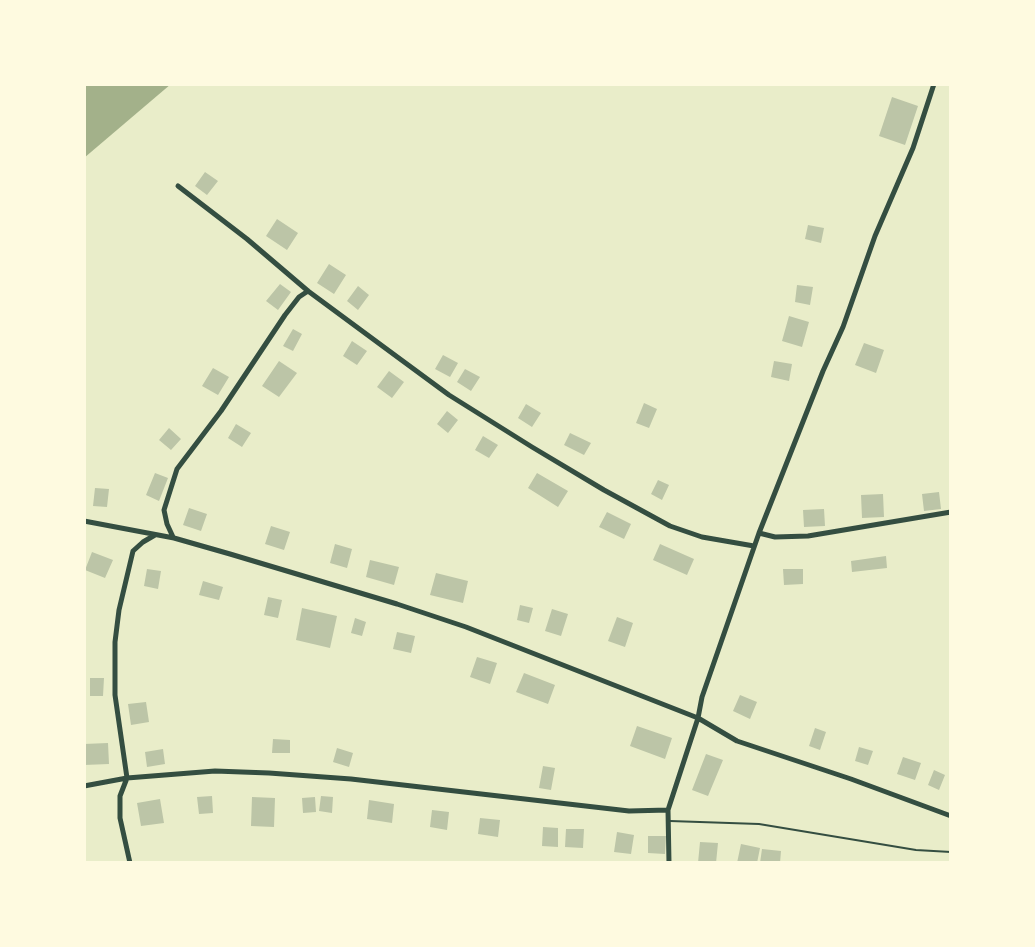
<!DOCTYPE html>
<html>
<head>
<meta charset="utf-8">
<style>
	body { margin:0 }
	#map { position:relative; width:1035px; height:947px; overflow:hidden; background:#e9edc9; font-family:Overpass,sans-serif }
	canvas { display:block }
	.frame { position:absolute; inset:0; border:86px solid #fefae0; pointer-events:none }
</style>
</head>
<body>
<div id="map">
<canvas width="1035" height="947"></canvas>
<div class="frame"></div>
</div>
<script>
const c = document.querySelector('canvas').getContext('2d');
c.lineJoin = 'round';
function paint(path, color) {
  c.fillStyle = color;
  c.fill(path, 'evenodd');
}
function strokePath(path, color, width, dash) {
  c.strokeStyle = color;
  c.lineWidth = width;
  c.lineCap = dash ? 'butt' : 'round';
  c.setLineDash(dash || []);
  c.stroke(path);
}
const water = new Path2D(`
	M84 84H171L84 158Z`);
const building = new Path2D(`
	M892 97 918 106 905 145 879 136Z
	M205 172 218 181 207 195 195 186Z
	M277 219 298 233 287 250 266 236Z
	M808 225 824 228 821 243 805 239Z
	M329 264 346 275 334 294 317 283Z
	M280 284 291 292 278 310 266 301Z
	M797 285 813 287 810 305 795 302Z
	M358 286 369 295 358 310 347 301Z
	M789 316 809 322 802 347 782 341Z
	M293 329 302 334 293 351 283 346Z
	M352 341 367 351 357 365 343 356Z
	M864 343 884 350 876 373 855 365Z
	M443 355 458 363 450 377 435 369Z
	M279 361 297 373 279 397 262 386Z
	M774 361 792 364 789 381 771 377Z
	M213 368 229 377 218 395 202 386Z
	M465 369 480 377 471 391 457 382Z
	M389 371 404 382 392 398 377 387Z
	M644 403 657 409 649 428 636 423Z
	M526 404 541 413 532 427 518 418Z
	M447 411 458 420 448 433 437 424Z
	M236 424 251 433 242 447 228 438Z
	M169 428 181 439 171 450 159 440Z
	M570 433 591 443 584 455 564 445Z
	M483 436 498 445 489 458 475 450Z
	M155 473 168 478 159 501 146 495Z
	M537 473 568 491 558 507 528 488Z
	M658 480 669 485 662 500 651 494Z
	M95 488 109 489 107 507 93 506Z
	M939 492 941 509 924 511 922 494Z
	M883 494 884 517 862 518 861 495Z
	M189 508 207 514 201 531 183 525Z
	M824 509 825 526 804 527 803 510Z
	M607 512 631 524 624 539 599 527Z
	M271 526 290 532 284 550 265 544Z
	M335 544 352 549 347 568 330 563Z
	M660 544 694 559 687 575 653 560Z
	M92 552 113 560 105 578 85 570Z
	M886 556 887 568 852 572 851 561Z
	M370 560 399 567 394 585 366 577Z
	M147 569 161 571 158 589 144 586Z
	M783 569H803V584L784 585Z
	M436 573 468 581 463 603 430 595Z
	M203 581 223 587 219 600 199 595Z
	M268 597 282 600 278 618 264 615Z
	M520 605 533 608 529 623 517 620Z
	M302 608 337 616 330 648 296 640Z
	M552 609 568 614 561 636 545 631Z
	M617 617 633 623 625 647 608 641Z
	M355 618 366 622 362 636 351 633Z
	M397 632 415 636 411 653 393 649Z
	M477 657 497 663 490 684 470 677Z
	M524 673 555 685 548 704 516 692Z
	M90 678H104L103 696H90Z
	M740 695 757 702 750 719 733 711Z
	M146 702 149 722 131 725 128 704Z
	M637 726 672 738 665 759 630 746Z
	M815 728 826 732 820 750 809 746Z
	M273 739 290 740V753H272Z
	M108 743 109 764 84 765V744Z
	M859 747 873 751 868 765 855 761Z
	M337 748 353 753 349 767 333 762Z
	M163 749 165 764 147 767 145 752Z
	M706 754 723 760 708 796 692 790Z
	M903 757 921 763 915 780 897 774Z
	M543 766 555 768 551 790 539 788Z
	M934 770 945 775 939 790 928 785Z
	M212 796 213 813 199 814 197 797Z
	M321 796 333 797 332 813 319 811Z
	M252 797 275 798 274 827 251 826Z
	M315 797 316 812 303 813 302 798Z
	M160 799 164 823 141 826 137 803Z
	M369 800 394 804 392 823 367 819Z
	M432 810 449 812 447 830 430 827Z
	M480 818 500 820 498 837 478 834Z
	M543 827 558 828V847L542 846Z
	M566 829H584L583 848 565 847Z
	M617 832 634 835 631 854 614 852Z
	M648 836H666L665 854 648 853Z
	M700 842 718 843 716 863H698Z
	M741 844 760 848 757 863H737Z
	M762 849 781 851 780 863H760Z`);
const service = new Path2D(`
	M670 821 759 824 916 850 951 852`);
const minor = new Path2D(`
	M178 186 247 239 308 291 396 356 449 395 532 447 604 490 670 526 702 537 754 546
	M84 521 174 538 230 554 397 604 466 627 698 718 737 741 851 779 951 816
	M759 533 775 537 808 536 951 512
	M173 537 167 524 164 510 177 469 221 411 285 315 299 297 308 291
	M84 786 127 778 215 771 269 773 351 779 629 811 668 810
	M130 863 120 818V796L127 778 115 695V642L119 610 133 551 143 542 155 535
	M669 863 668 810 698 718 702 697 759 533 823 371 843 327 875 236 913 148 934 84`);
paint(water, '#a3b18a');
paint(building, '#bcc5a7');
strokePath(service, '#344e41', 2);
strokePath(minor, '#344e41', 5);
</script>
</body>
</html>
